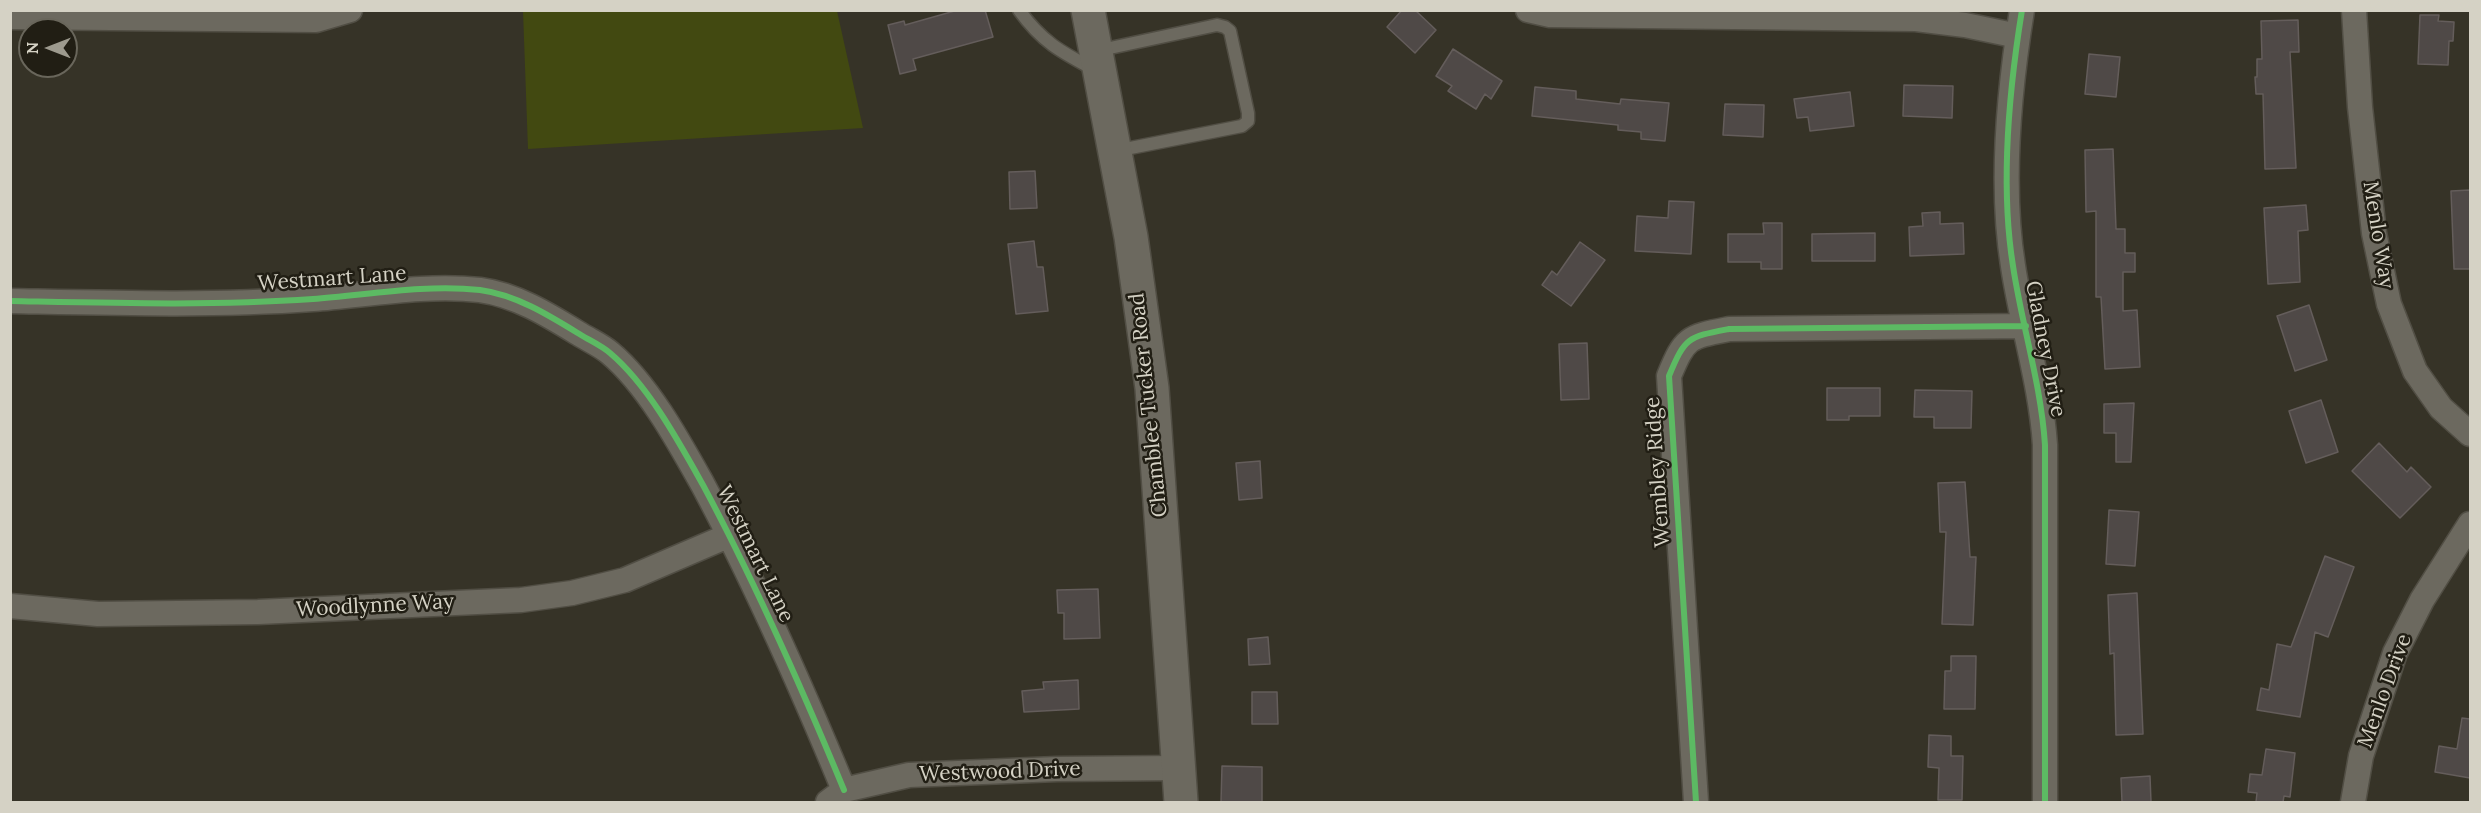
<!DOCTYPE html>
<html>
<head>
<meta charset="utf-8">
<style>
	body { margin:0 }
	#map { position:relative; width:2481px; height:813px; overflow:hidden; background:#363327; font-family:Lora,serif }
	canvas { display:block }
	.frame { position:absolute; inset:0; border:12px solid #d5d2c5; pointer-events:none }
	.north { position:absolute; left:18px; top:18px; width:60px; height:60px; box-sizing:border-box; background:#211e14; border:2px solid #69665b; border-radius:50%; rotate:270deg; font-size:16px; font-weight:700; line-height:24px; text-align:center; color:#d5d2c5 }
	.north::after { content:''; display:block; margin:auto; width:21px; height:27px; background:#9d9a8e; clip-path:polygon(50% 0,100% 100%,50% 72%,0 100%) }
</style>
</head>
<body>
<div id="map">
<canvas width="2481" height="813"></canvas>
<div class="frame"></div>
<div class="north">N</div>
</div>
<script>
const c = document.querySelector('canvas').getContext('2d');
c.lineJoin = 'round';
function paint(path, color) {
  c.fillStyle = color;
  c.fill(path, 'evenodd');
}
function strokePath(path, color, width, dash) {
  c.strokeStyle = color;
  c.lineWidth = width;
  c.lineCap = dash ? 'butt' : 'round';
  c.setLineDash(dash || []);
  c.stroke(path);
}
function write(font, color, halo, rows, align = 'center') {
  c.font = font + ' Lora,serif';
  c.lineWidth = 5;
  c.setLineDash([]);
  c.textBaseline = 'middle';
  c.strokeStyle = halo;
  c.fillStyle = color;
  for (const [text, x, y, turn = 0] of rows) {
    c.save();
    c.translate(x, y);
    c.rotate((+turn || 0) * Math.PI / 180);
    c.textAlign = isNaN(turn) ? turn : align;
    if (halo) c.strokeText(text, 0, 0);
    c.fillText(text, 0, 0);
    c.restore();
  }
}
const green = new Path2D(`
	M523 11H837L863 128 528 149Z`);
const building = new Path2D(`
	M958 10H985L993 37 913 59 916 70 900 74 888 25 904 21 905 25Z
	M1402 10H1415L1436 30 1415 53 1387 27Z
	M2420 15H2439L2438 21 2454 22 2453 41H2449L2448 65 2418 64Z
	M2298 20 2299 52H2290L2296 168 2265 169 2263 94H2256L2255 77H2257V59H2262L2261 21Z
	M1453 49 1502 81 1491 99 1485 94 1476 109 1448 91 1452 86 1436 76Z
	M2089 54 2120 57 2116 97 2085 94Z
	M1904 85 1953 86 1952 118 1903 116Z
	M1535 87 1576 91V99L1620 104 1621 99 1669 103 1665 141 1641 139V132L1618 130V125L1532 116Z
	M1850 92 1854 126 1810 131 1808 117 1797 118 1794 99Z
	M1725 104 1764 105 1763 137 1723 135Z
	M2113 149 2116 229H2125V253H2135V272H2123V311L2137 310 2140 367 2105 369 2101 297H2096V211L2086 212 2085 150Z
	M1035 171 1037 208 1010 209 1009 172Z
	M2470 190V269H2454L2451 191Z
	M1669 201 1694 202 1691 254 1635 251 1637 216 1668 218Z
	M2306 205 2308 230 2298 231 2300 282 2268 284 2264 208Z
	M1940 212V224L1963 223 1964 254 1910 256 1909 227 1923 226 1922 213Z
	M1763 223H1782V269H1761V262H1728V234H1764Z
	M1875 233V261H1812V234Z
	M1034 241 1037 267H1043L1048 311 1016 314 1008 244Z
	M1580 242 1605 260 1571 306 1542 285 1552 271 1557 275Z
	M2309 305 2327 360 2295 371 2277 316Z
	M1587 343 1589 399 1561 400 1559 344Z
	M1827 388H1880V416H1849V420H1827Z
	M1915 390 1972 391 1971 428H1934V417H1914Z
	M2321 400 2338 452 2306 463 2289 411Z
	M2134 403 2131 462H2116V433H2104V404Z
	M2379 443 2407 472 2411 467 2431 487 2400 518 2352 471Z
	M1260 461 1262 498 1239 500 1236 463Z
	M1965 482 1970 557H1976L1973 625 1942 624 1946 532H1940L1938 483Z
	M2109 510 2139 512 2135 566 2106 564Z
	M2325 556 2354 567 2328 637 2315 632 2300 717 2257 710 2261 688 2269 690 2277 644 2291 647Z
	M1098 589 1100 638 1064 639V613H1058L1057 590Z
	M2137 593 2143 734 2116 735 2114 653 2110 654 2108 595Z
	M1268 637 1270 664 1249 665 1248 639Z
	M1951 656H1976L1975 709H1944L1945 671H1951Z
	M1078 680 1079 709 1024 712 1022 691 1044 689 1043 682Z
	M1252 692H1277L1278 724H1252Z
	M2462 718 2470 719V778L2435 772 2439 746 2457 749Z
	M1929 735 1951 736V756H1963L1962 800H1938L1939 768 1928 767Z
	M2266 749 2295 753 2290 797 2284 796 2283 802H2256L2257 793 2248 792 2250 774 2262 775Z
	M1222 766 1262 767V802H1221Z
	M2150 776 2151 802H2122L2121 778Z`);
const service = new Path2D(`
	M1019 10C1042 42 1061 52 1095 70
	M1096 51 1217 25 1225 27 1230 31 1248 113V121L1242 126 1115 151`);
const minor = new Path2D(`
	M1528 10 1550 15 1916 19 1965 25 2018 36
	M2022 10C2009 90 2000 185 2013 266 2022 326 2041 384 2045 445V802
	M2354 10 2360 107 2374 233 2389 304 2415 371 2441 408 2470 434
	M10 17 316 20 350 10
	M10 301C111 303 212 306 313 299 367 295 425 284 480 290 517 295 550 316 581 335 591 341 602 346 610 353 648 385 679 442 703 485 756 584 801 686 844 790
	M10 606 98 614 258 612 521 600 572 593 625 580 730 535
	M828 802 844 790 909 775 1057 769 1179 768
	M1696 802 1669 376C1685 337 1688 337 1729 329L2026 326
	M2353 802 2361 756 2395 653 2422 600 2470 524`);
const secondary = new Path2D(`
	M1088 10 1131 237 1152 388 1181 802`);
const cycleway = new Path2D(`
	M2022 10C2009 90 2000 185 2013 266 2022 326 2041 384 2045 445V802
	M10 301C111 303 212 306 313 299 367 295 425 284 480 290 517 295 550 316 581 335 591 341 602 346 610 353 648 385 679 442 703 485 756 584 801 686 844 790
	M1696 802 1669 376C1685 337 1688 337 1729 329L2026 326`);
const streetNames = [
	["Menlo Way",2378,235,81],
	["Westmart Lane",332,279,-4],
	["Gladney Drive",2045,349,79],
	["Chamblee Tucker Road",1149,405,-96],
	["Wembley Ridge",1658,472,-94],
	["Westmart Lane",755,554,64],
	["Woodlynne Way",375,606,-3],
	["Menlo Drive",2385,691,-70],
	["Westwood Drive",1000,772,-2]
];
paint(green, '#424911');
paint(building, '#4f4947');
strokePath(building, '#645d5b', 1.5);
strokePath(service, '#514e44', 15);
strokePath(minor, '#514e44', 27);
strokePath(secondary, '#514e44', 36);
strokePath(service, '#6c695f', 12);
strokePath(minor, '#6c695f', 24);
strokePath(secondary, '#6c695f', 33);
strokePath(cycleway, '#5cba63', 6);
write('21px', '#d5d2c5', '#211e14', streetNames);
</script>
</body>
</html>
